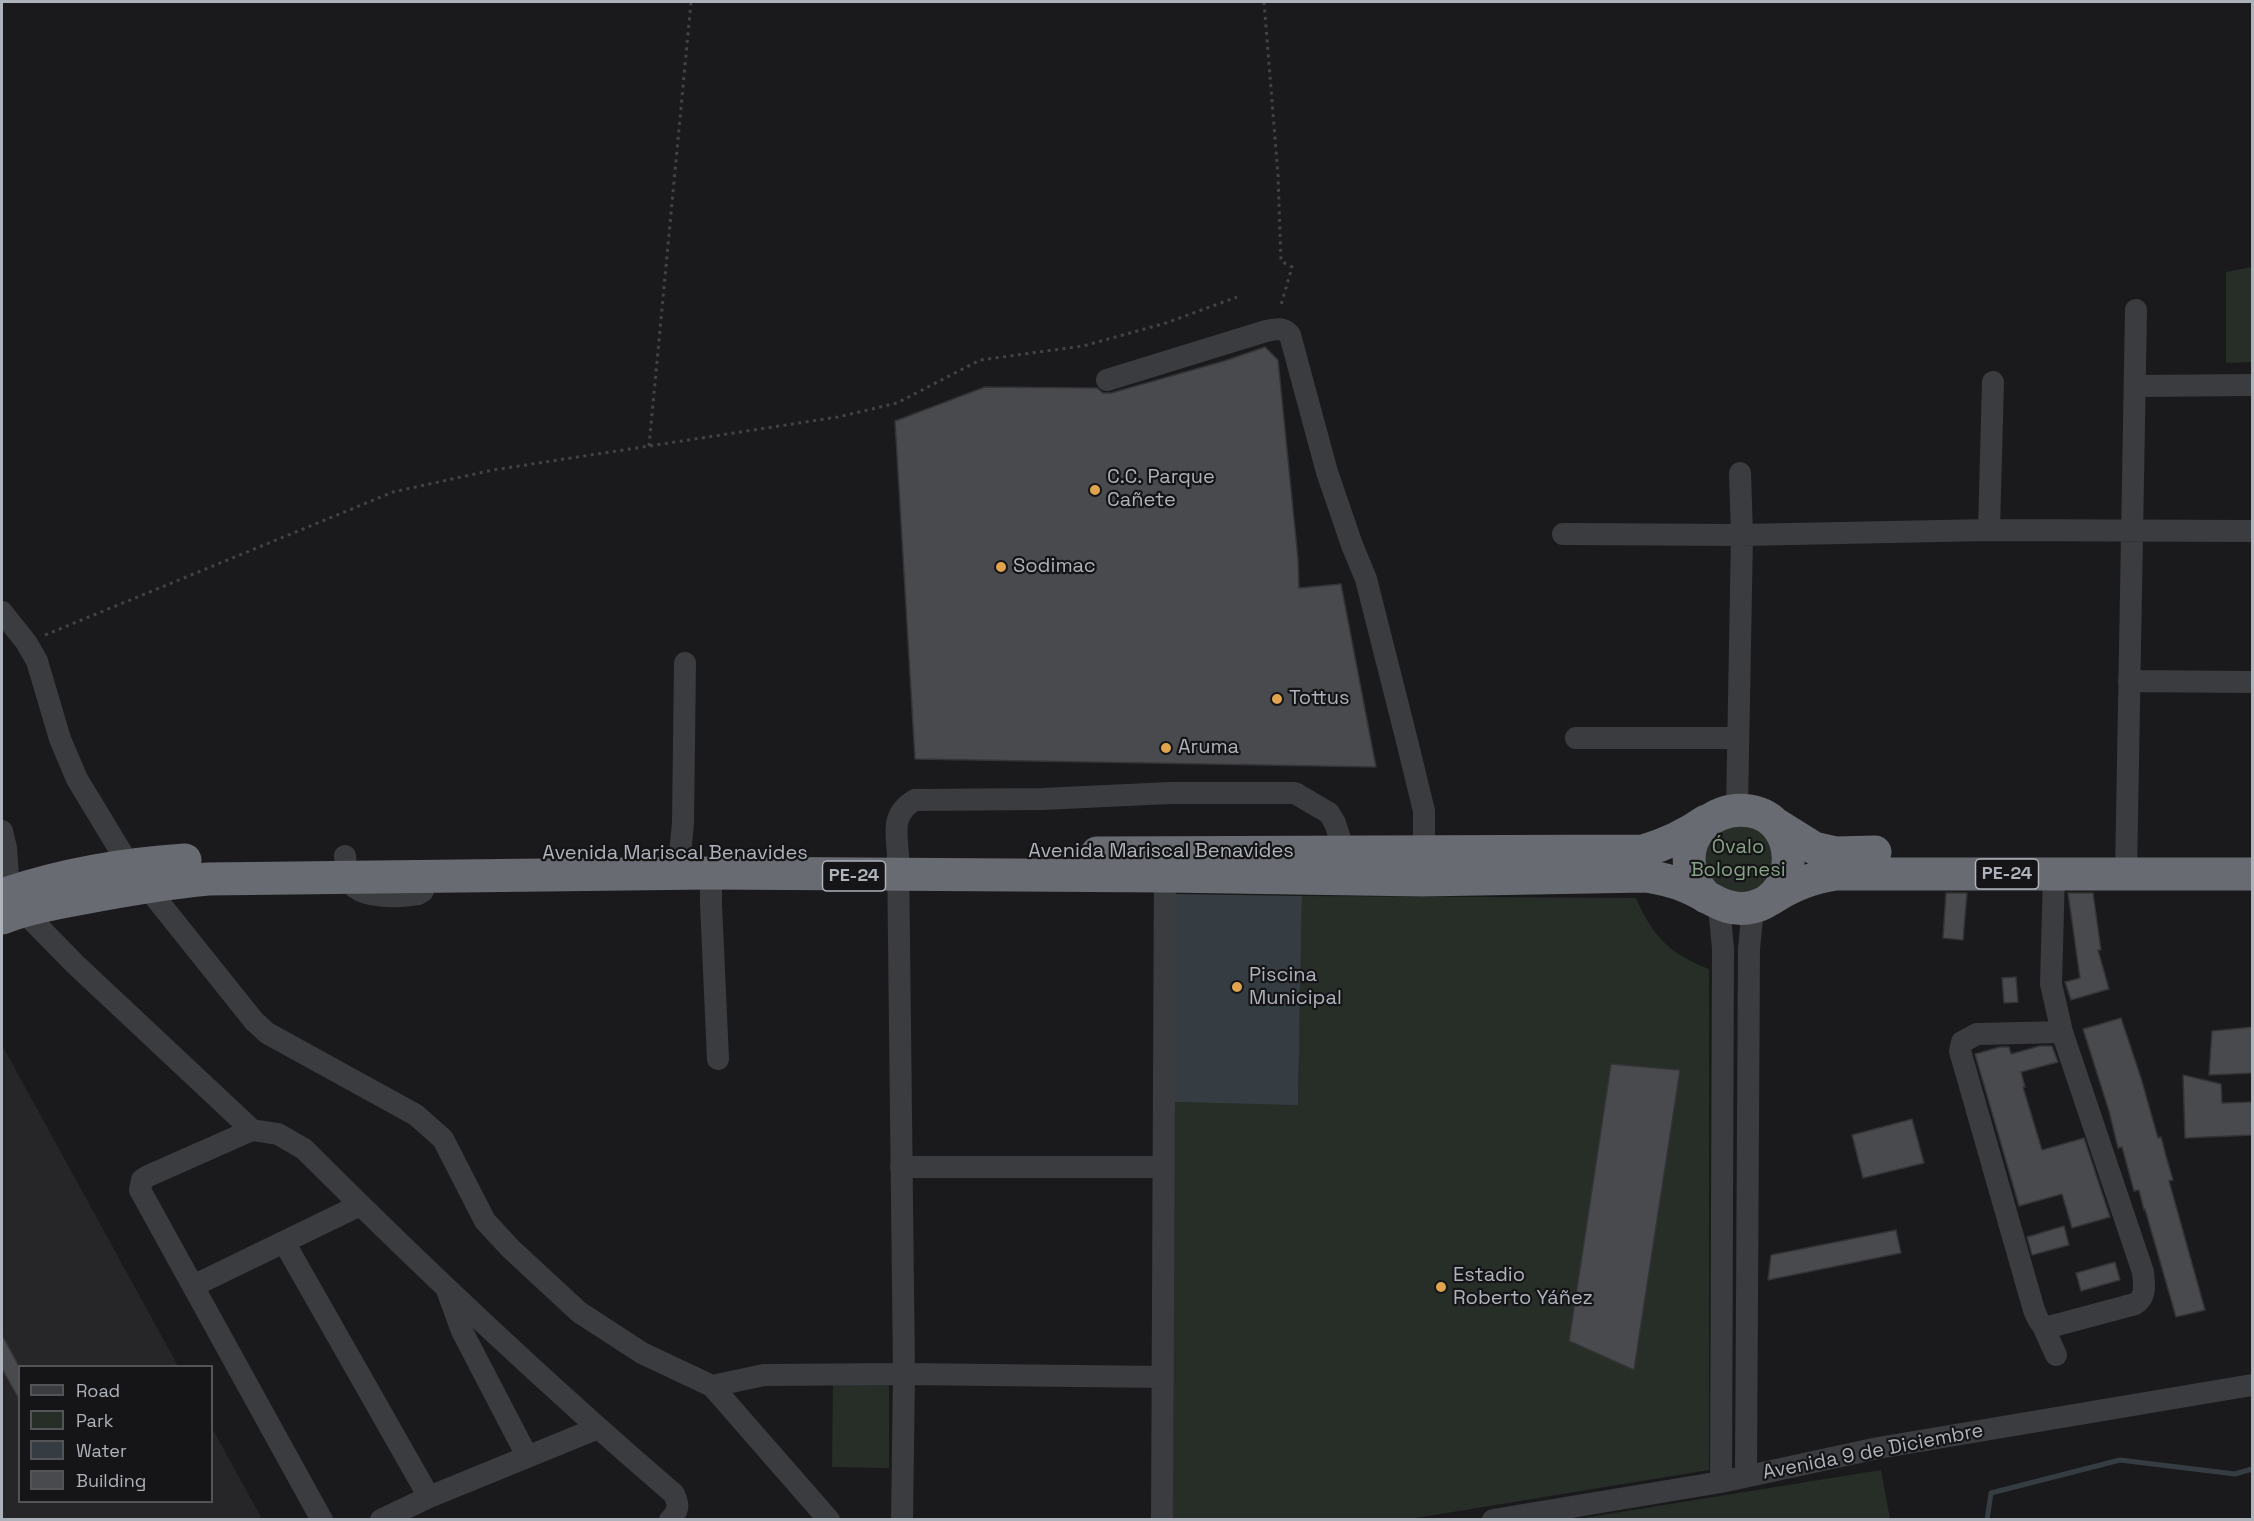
<!DOCTYPE html>
<html>
<head>
<meta charset="utf-8">
<style>
	body { margin:0 }
	#map { position:relative; width:2254px; height:1521px; overflow:hidden; background:#1a1a1c; font-family:"Space Grotesk",sans-serif }
	canvas { display:block }
	.frame { position:absolute; inset:0; border:3px solid #aeb2ba; pointer-events:none }
	.legend { position:absolute; left:18px; top:1365px; width:195px; height:138px; box-sizing:border-box; background:#151517; border:2px solid #525458; margin:0; padding:8px 10px; list-style:none; font-size:18px; color:#aeb2ba }
	.legend li { display:flex; align-items:center; gap:12px; height:30px }
	.legend b { width:30px; border:2px solid #525458 }
</style>
</head>
<body>
<div id="map">
<canvas width="2254" height="1521"></canvas>
<div class="frame"></div>
<ul class="legend">
<li><b style="height:8px;background:#3b3c40"></b>Road</li>
<li><b style="height:16px;background:#262e27"></b>Park</li>
<li><b style="height:16px;background:#353d43"></b>Water</li>
<li><b style="height:16px;background:#494a4e"></b>Building</li>
</ul>
</div>
<script>
const c = document.querySelector('canvas').getContext('2d');
c.lineJoin = 'round';
function paint(path, color) {
  c.fillStyle = color;
  c.fill(path, 'evenodd');
}
function strokePath(path, color, width, dash) {
  c.strokeStyle = color;
  c.lineWidth = width;
  c.lineCap = dash ? 'butt' : 'round';
  c.setLineDash(dash || []);
  c.stroke(path);
}
function write(font, color, halo, rows, align = 'center') {
  c.font = font + ' "Space Grotesk",sans-serif';
  c.lineWidth = 4.5;
  c.setLineDash([]);
  c.textBaseline = 'middle';
  c.strokeStyle = halo;
  c.fillStyle = color;
  for (const [text, x, y, turn = 0] of rows) {
    c.save();
    c.translate(x, y);
    c.rotate((+turn || 0) * Math.PI / 180);
    c.textAlign = isNaN(turn) ? turn : align;
    if (halo) c.strokeText(text, 0, 0);
    c.fillText(text, 0, 0);
    c.restore();
  }
}
const built = new Path2D(`
	M2 1045 178 1366H20V1502H212V1428L262 1519H2Z`);
const green = new Path2D(`
	M2252 267V362L2226 363V272Z
	M1752 823 1772 840 1773 878 1740 898 1708 883 1702 848 1716 828Z
	M1302 896 1636 898C1653 937 1670 954 1709 969V1470L1410 1519 1171 1520 1174 1102 1298 1104Z
	M833 1377H889V1468L832 1467Z
	M1881 1470 1890 1519H1577Z`);
const water = new Path2D(`
	M1175 894 1302 896 1298 1105 1174 1102Z`);
const stream = new Path2D(`
	M1987 1520 1991 1493 2120 1460 2235 1474 2252 1469`);
const building = new Path2D(`
	M1265 347 1278 360 1298 559 1299 588 1341 584 1376 767 915 759 895 421 985 387 1097 388 1103 393H1111L1224 361Z
	M1946 893H1967L1963 940 1943 938Z
	M2068 893H2093L2101 950H2098L2109 989 2071 1000 2065 982 2080 978Z
	M2016 977 2018 1002 2004 1003 2002 978Z
	M2121 1018 2141 1078 2158 1138 2161 1137 2166 1156 2173 1180 2169 1181 2205 1310 2176 1317 2145 1209 2144 1210 2139 1190 2134 1191 2122 1147 2118 1148 2109 1111 2083 1029Z
	M2253 1027V1073L2209 1075 2212 1031Z
	M2040 1046H2052L2058 1062 2021 1072 2025 1087H2023L2042 1150 2084 1138 2110 1217 2072 1228 2062 1194 2019 1206 1975 1054 2000 1047H2009L2011 1054Z
	M1611 1064 1680 1070 1634 1370 1569 1341Z
	M2183 1075 2221 1084 2222 1103 2253 1102V1135L2185 1138Z
	M1912 1119 1924 1163 1863 1178 1852 1135Z
	M2064 1226 2069 1245 2032 1255 2027 1237Z
	M1896 1230 1901 1253 1768 1280 1771 1255Z
	M2115 1262 2120 1280 2081 1291 2076 1273Z
	M2 1335 20 1368V1401L2 1369Z`);
const path = new Path2D(`
	M1264 2 1278 175 1281 261 1292 267 1281 305
	M649 446 691 2
	M45 635 393 492 493 470 838 417 897 403 980 360 1083 346 1166 323 1237 297`);
const minor = new Path2D(`
	M1107 380 1266 331C1276 329 1283 327 1290 335L1327 472 1352 545 1366 579 1407 741 1424 811V865
	M2135 386 2252 385
	M1989 530 1993 382
	M1563 534 1742 535 1989 530 2252 531
	M2 612 26 642 37 661 60 739 77 779 129 865
	M2129 681 2252 682
	M1576 738H1738
	M1737 809 1742 535 1740 473
	M2 831 6 848 9 892 23 911 76 965 252 1130 278 1134 304 1149C423 1268 546 1384 674 1494 679 1505 679 1511 670 1520
	M680 854 683 823 685 663
	M345 856C346 862 345 869 347 875 354 901 397 897 418 894L423 891 428 876
	M711 873V904L718 1059
	M2054 874 2051 984 2062 1032 2143 1272C2144 1284 2147 1297 2135 1304L2049 1327C2039 1325 2038 1319 2034 1310L1960 1051 1962 1042 1977 1034 2062 1032
	M2126 874 2136 310
	M146 886 254 1021 267 1033 416 1115 443 1139 485 1221 511 1249 579 1312 642 1353 712 1386 829 1520
	M1719 905 1723 949 1721 1482
	M252 1130 148 1176 142 1180 140 1190 322 1520
	M901 1167H1164
	M284 1242 429 1497
	M193 1286 360 1205
	M447 1290 462 1331 527 1456
	M2043 1326 2056 1355
	M712 1386 764 1375 904 1374 1163 1377
	M1746 1476 1749 949 1753 907
	M381 1520 429 1497 598 1428
	M902 1520 904 1374 898 854C896 831 892 813 915 800L1042 799 1170 793H1295L1329 813 1335 823 1344 851
	M1162 1520 1165 861
	M1493 1520 1721 1482 1878 1448 2252 1385`);
const highway = new Path2D(`
	M1774 823 1814 848 1836 853 1875 852
	M1097 853 1643 851C1667 844 1686 835 1706 821
	M2 895C60 875 123 864 185 860
	M1771 899C1792 885 1811 878 1836 874H2252
	M2 918C28 908 56 903 83 898 125 890 166 883 208 879L711 873 1166 876 1423 880 1646 876C1659 878 1672 881 1685 886 1709 895 1725 914 1753 907 1801 895 1800 819 1750 811 1710 805 1678 839 1693 879 1696 885 1702 892 1706 897`);
const markers = [
	[1095,490,6,"#e0a44e"],
	[1001,567,6,"#e0a44e"],
	[1277,699,6,"#e0a44e"],
	[1166,748,6,"#e0a44e"],
	[1237,987,6,"#e0a44e"],
	[1441,1287,6,"#e0a44e"]
];
const shields = [
	[2007,874,63],
	[854,876,63]
];
const shieldNames = [
	["PE-24",2007,874],
	["PE-24",854,876]
];
const poiNames = [
	["C.C. Parque",1107,478],
	["Cañete",1107,501],
	["Sodimac",1013,567],
	["Tottus",1289,699],
	["Aruma",1178,748],
	["Piscina",1249,976],
	["Municipal",1249,999],
	["Estadio",1453,1276],
	["Roberto Yáñez",1453,1299]
];
const parkNames = [
	["Óvalo",1738,848],
	["Bolognesi",1738,871]
];
const streetNames = [
	["Avenida Mariscal Benavides",1161,852],
	["Avenida Mariscal Benavides",675,854],
	["Avenida 9 de Diciembre",1873,1452,-11]
];
paint(built, '#262629');
paint(green, '#262e27');
paint(water, '#353d43');
strokePath(stream, '#353d43', 5);
paint(building, '#494a4e');
strokePath(building, '#343437', 1.5);
strokePath(path, '#414347', 3, [3, 4.5]);
strokePath(minor, '#3b3c40', 22);
strokePath(highway, '#686b71', 33);
for (const [x, y, r, color] of markers) {
  const dot = new Path2D();
  dot.arc(x, y, r, 0, 2 * Math.PI);
  c.fillStyle = color;
  c.fill(dot);
  strokePath(dot, '#151517', 2);
}
for (const [x, y, w] of shields) {
  const box = new Path2D();
  box.roundRect(x - w / 2, y - 15, w, 30, 4.5);
  c.fillStyle = '#151517';
  c.fill(box);
  strokePath(box, '#aeb2ba', 1.5);
}
write('bold 18px', '#aeb2ba', null, shieldNames);
write('20px', '#aeb2ba', '#151517', poiNames, 'left');
write('20px', '#87a387', '#151517', parkNames);
write('20px', '#aeb2ba', '#151517', streetNames);
</script>
</body>
</html>
